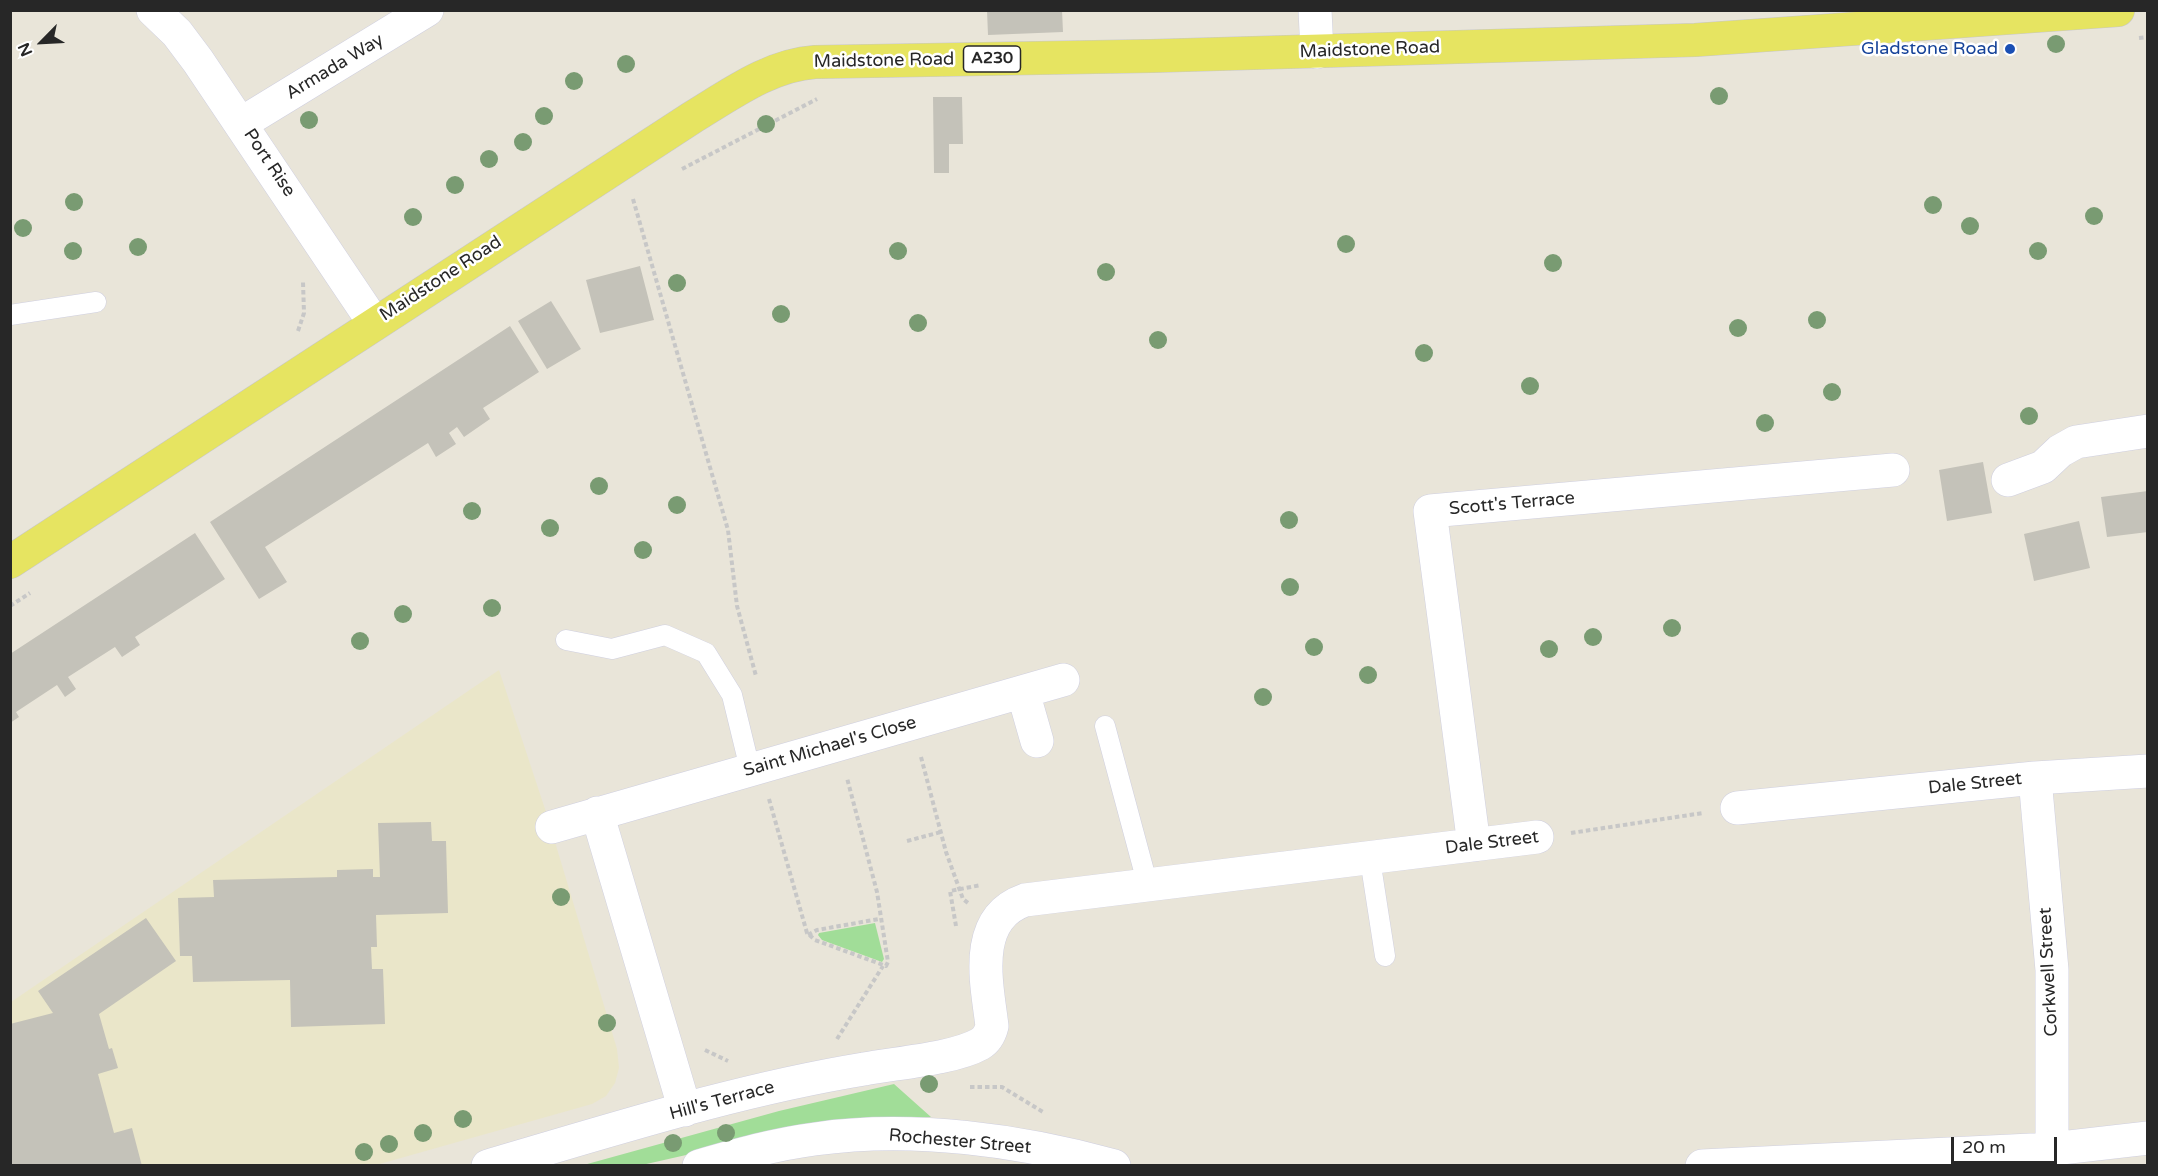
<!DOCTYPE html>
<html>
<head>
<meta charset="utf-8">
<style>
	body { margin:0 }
	#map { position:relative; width:2158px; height:1176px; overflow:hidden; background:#e9e5d9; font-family:"Varela Round",sans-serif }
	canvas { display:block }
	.frame { position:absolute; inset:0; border:12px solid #272727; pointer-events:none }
	.north { position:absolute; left:12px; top:12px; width:60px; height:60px; -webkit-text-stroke:4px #fff; paint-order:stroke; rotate:246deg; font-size:16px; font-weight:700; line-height:24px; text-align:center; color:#272727 }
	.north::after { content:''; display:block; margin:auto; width:21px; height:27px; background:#272727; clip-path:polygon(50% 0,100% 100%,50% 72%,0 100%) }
	.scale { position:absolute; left:1951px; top:1137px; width:106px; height:27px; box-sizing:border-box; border:3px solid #272727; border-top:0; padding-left:8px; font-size:18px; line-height:21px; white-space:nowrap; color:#272727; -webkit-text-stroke:4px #fff; paint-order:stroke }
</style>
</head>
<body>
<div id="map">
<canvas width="2158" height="1176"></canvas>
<div class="frame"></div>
<div class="north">N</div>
<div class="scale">20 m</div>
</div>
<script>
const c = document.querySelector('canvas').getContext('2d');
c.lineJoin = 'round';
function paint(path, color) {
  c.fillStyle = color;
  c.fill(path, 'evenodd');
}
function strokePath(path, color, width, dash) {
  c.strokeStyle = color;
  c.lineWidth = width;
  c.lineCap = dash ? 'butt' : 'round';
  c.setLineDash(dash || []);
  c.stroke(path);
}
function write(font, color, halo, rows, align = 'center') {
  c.font = font + ' "Varela Round",sans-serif';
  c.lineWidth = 5;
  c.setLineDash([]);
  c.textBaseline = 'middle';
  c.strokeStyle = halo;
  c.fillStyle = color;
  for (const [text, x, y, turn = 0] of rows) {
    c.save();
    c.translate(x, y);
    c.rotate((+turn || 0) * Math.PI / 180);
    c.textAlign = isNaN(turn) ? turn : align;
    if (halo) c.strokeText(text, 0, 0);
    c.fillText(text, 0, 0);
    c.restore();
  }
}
const education = new Path2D(`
	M499 670 546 812 617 1049 619 1068 615 1083 606 1096 592 1104 376 1165 11 1166V1002Z`);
const green = new Path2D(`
	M875 923 884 959 882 962 822 940 818 935 819 933Z
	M894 1084 931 1117 836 1121 642 1165 580 1166 779 1111Z`);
const building = new Path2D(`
	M987 10H1062L1063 32 988 35Z
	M933 97H962L963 144H949V173H934Z
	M640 266 654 320 600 333 586 280Z
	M551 301 581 349 547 369 518 321Z
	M510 326 539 372 483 408 490 419 464 437 457 427 449 433 456 444 436 457 428 443 265 547 287 582 259 599 210 522Z
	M1983 462 1992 513 1947 521 1939 470Z
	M2148 491V532L2107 537 2101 497Z
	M2079 521 2090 568 2034 581 2024 534Z
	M195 533 225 579 135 637 140 645 122 657 115 647 68 677 76 689 65 697 57 685 16 712 19 717 10 723V654Z
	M431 822 432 841H446L448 913 376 915 377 947H371L372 969H383L385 1024 291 1027 290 980 193 982 192 956H180L178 898 214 897 213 880 337 877V870L373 869V877H380L378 823Z
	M146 918 176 961 99 1014 109 1049 112 1048 118 1068 98 1074 114 1133 132 1128 142 1166H10V1024L53 1013 38 991Z`);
const path = new Path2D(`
	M2139 38 2148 37
	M682 169 817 99
	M633 199 728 530 737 606 756 676
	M298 331 304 313 303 282
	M10 606 30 593
	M921 757 946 852 963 899 968 903
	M769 799 807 933 815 940 886 966 888 962 877 892 847 778
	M1571 833 1703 813
	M907 841 941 832
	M956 926 950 891 981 885
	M808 935 817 930 879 919
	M837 1039 883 966
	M705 1050 728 1061
	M970 1087H1002L1043 1112`);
const lane = new Path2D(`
	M10 315 96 302
	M566 640 612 649 665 635 706 653 732 695 750 769
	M1105 726 1148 886
	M1370 859 1385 956`);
const street = new Path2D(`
	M153 10 177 33 198 61 374 323
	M1315 10 1317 52
	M242 123 427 10
	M2008 480 2043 467 2060 451 2076 442 2148 431
	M1023 692 1037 741
	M2035 778 2052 970V1166
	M1737 808 2035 778 2148 771
	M597 813 685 1110
	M552 827 1063 680
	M1474 845 1430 511 1893 470
	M488 1166C612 1130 736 1090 864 1069 895 1063 953 1059 980 1044 987 1040 990 1034 992 1026 987 984 971 919 1025 900L1537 837
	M699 1166C737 1155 776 1144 815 1139 912 1125 1020 1140 1114 1166
	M1702 1166 2052 1149 2148 1138`);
const primary = new Path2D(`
	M10 562 693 117C731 94 770 65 815 62L1151 56 1695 40 2118 10`);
const trees = [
	[2056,44],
	[626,64],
	[574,81],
	[1719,96],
	[544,116],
	[309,120],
	[766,124],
	[523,142],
	[489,159],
	[455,185],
	[74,202],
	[1933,205],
	[2094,216],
	[413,217],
	[1970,226],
	[23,228],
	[1346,244],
	[138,247],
	[73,251],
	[898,251],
	[2038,251],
	[1553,263],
	[1106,272],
	[677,283],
	[781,314],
	[1817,320],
	[918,323],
	[1738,328],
	[1158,340],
	[1424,353],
	[1530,386],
	[1832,392],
	[2029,416],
	[1765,423],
	[599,486],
	[677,505],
	[472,511],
	[1289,520],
	[550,528],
	[643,550],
	[1290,587],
	[492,608],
	[403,614],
	[1672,628],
	[1593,637],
	[360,641],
	[1314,647],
	[1549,649],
	[1368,675],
	[1263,697],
	[561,897],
	[607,1023],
	[929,1084],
	[463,1119],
	[423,1133],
	[726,1133],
	[673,1143],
	[389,1144],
	[364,1152]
];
const markers = [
	[2010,49,6,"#1a4fb4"]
];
const shields = [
	[992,59,57]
];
const shieldNames = [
	["A230",992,59]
];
const transitNames = [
	["Gladstone Road",1998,49]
];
const streetNames = [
	["Maidstone Road",1370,50,-2],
	["Maidstone Road",884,61,-1],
	["Armada Way",335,67,-31],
	["Port Rise",269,163,56],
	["Maidstone Road",441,279,-33],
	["Scott's Terrace",1512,504,-5],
	["Saint Michael's Close",830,747,-16],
	["Dale Street",1975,784,-6],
	["Dale Street",1492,843,-7],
	["Corkwell Street",2049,972,-93],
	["Hill's Terrace",722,1101,-15],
	["Rochester Street",960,1142,5]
];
paint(education, '#eae6c9');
paint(green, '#a1dd98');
paint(building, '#c4c2b9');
strokePath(lane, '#cfcfdf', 21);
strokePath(street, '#cfcfdf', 34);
strokePath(primary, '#c7c7c7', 34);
strokePath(path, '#c7c7c7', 4, [4.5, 3]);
strokePath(lane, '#fff', 20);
strokePath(street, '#fff', 33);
strokePath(primary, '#e6e461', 33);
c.fillStyle = '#799b72';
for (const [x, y] of trees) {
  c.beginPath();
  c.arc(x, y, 9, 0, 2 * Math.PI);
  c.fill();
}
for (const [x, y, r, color] of markers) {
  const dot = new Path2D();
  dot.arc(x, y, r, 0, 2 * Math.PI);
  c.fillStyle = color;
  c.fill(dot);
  strokePath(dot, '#fff', 2);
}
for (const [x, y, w] of shields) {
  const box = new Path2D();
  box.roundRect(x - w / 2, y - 13, w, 26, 4.5);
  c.fillStyle = '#fff';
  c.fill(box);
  strokePath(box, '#272727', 1.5);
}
write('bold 16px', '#272727', null, shieldNames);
write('18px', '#164399', '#fff', transitNames, 'right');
write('18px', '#272727', '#fff', streetNames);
</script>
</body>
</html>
